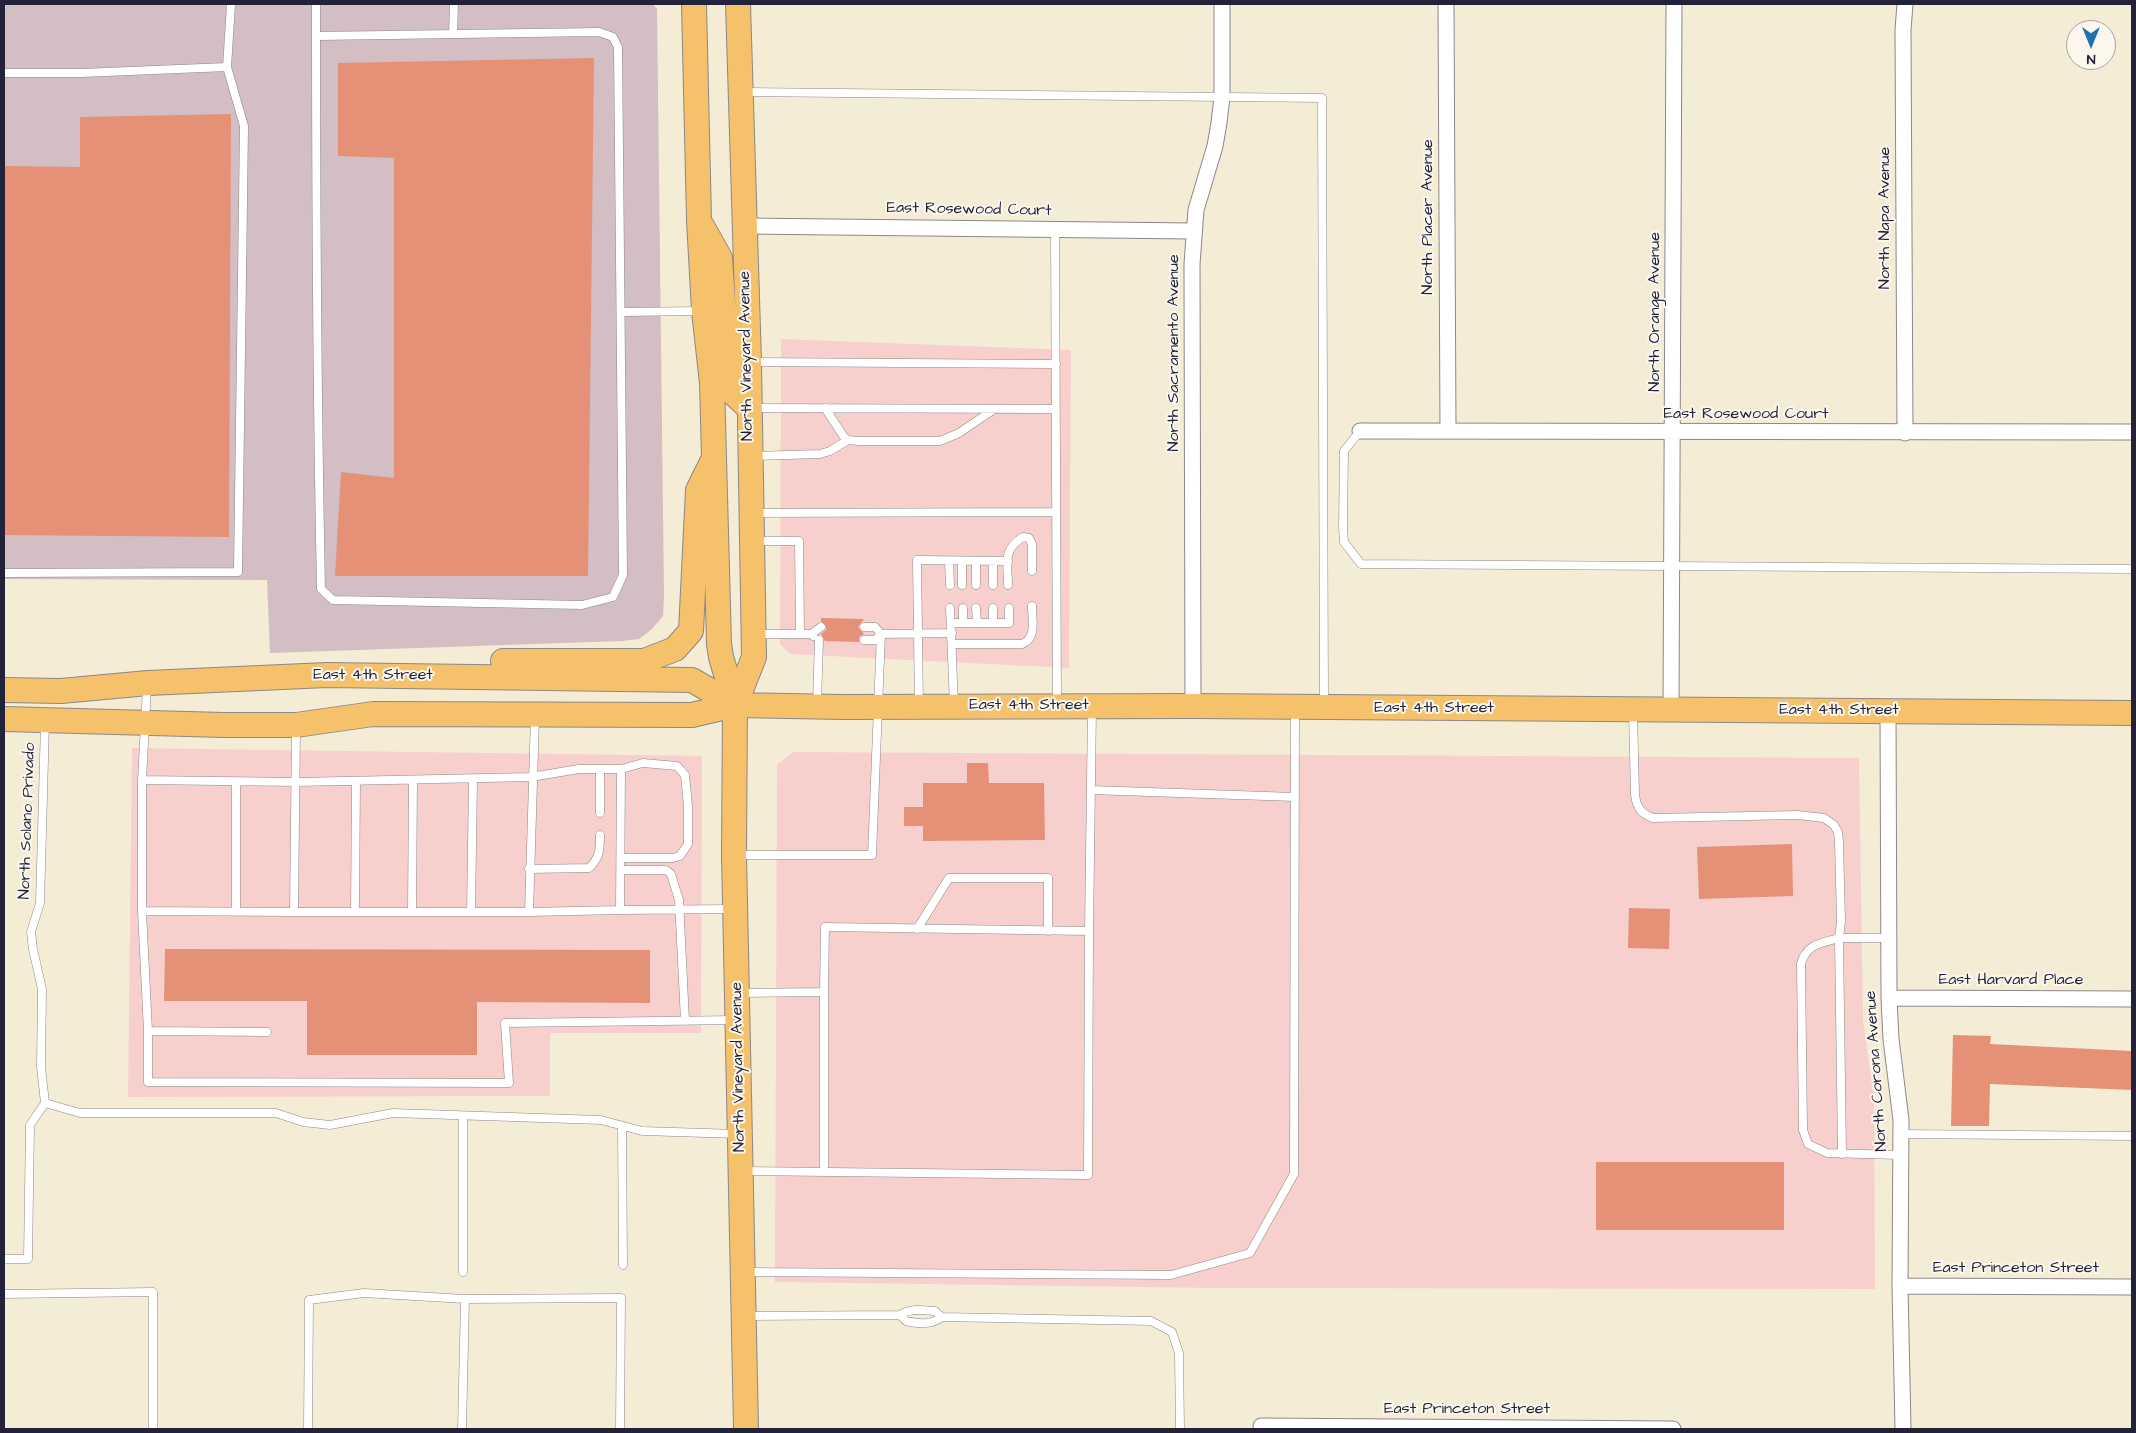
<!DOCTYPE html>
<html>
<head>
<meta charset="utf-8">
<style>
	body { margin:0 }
	#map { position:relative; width:2136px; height:1433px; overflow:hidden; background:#f5ecd6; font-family:"Architects Daughter",sans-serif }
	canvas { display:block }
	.frame { position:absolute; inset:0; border:5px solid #22223b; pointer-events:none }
	.north { position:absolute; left:2066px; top:20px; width:50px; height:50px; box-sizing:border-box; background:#fbf7ec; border:1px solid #a4a2a5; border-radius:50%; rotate:180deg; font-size:14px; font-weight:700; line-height:20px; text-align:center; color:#22223b }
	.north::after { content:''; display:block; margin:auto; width:18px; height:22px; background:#1f6fb2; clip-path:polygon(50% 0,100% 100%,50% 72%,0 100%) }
</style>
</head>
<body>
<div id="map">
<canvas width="2136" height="1433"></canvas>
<div class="frame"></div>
<div class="north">N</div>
</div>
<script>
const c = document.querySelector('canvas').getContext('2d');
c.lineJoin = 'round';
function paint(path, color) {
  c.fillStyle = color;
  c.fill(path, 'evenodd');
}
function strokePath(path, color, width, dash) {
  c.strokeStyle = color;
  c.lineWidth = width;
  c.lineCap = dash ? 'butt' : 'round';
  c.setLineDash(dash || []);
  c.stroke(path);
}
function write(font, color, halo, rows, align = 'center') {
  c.font = font + ' "Architects Daughter",sans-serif';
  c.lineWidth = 4;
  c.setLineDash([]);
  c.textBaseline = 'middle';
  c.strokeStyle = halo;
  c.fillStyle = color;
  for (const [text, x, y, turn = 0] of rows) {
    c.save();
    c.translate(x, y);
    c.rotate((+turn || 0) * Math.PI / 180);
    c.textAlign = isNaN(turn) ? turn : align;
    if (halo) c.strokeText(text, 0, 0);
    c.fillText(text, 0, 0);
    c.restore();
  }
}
const built = new Path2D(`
	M781 339 1071 350 1069 668 790 654 780 644Z
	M132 748 702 756 701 1033H550V1096L128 1097Z
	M793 752 1859 758 1863 1019 1874 1099 1875 1289 1216 1288 775 1282 777 765Z`);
const industrial = new Path2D(`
	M4 4H653L657 9 664 597 663 616 652 629 639 639 622 641 270 653 267 580 4 579Z`);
const building = new Path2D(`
	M594 58 588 576H335L341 472 394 478V158L338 156V63Z
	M231 114 229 537 4 535V166L80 167V117Z
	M821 618 864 619 858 627 864 634 859 637V642L825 641 821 634 826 630V626L821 621Z
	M967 763H988L989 783H1044L1045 840 923 841V826H904V807H923V783H967Z
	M1792 844 1793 896 1699 899 1697 847Z
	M1629 908 1670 909 1669 949 1628 948Z
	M165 949 650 950V1003L477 1002V1055H307V1001H164Z
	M1953 1035 1991 1036 1990 1044 2132 1051V1090L1990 1084 1989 1126H1951Z
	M1596 1162H1784V1230H1596Z`);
const service = new Path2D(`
	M453 34 454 4
	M316 36 599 32 613 37 618 47 623 575 613 597 582 605 333 600 321 589C317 394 316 199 316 4
	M4 73H81L227 67
	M744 92 1322 98 1324 704
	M1055 229 1057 704
	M622 312 702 311
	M751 362 1056 364
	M753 408 1056 409
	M825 408 844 437 848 440 858 441H940L959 433 993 410
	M1360 431 1344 451 1343 527 1344 542 1361 564 2132 569
	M754 456 820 454 830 451 848 440
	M755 513 1056 512
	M754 541H799L800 634
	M949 561 950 585
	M962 561V585
	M976 561V585
	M993 561V585
	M4 573 238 572 244 126 227 67 231 4
	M1008 585C1008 563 1002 550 1023 537L1029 538 1032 544V571
	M950 608 954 705
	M963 608V623
	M976 608 977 623
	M993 608V623
	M951 623H1009V608
	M864 627H875L881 634 875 640H864
	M755 634H811
	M813 636 811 634 821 627
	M953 644H1022C1037 638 1032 620 1032 606
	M147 687 142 780V911L294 912
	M817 703 819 640
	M919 705 917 560 1008 561
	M1633 712 1635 795C1637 809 1641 813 1653 818L1798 815 1824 818 1834 825 1838 832 1839 842 1841 921 1839 938C1821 943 1806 944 1801 964L1803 1130 1808 1144 1827 1153 1900 1155
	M296 728 294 912H529L535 717
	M600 769V813
	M142 780 297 782 531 777 579 769H621L620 910 732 909
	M236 782V912
	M1091 790 1295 797
	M736 855H872L881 634 952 633
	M621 858H673L680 856 688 844V806L685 775 677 766 643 763 621 769
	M529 869 589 868C600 858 600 849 600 835
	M621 870H666L671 874 679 900 685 1021
	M142 911 148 1031V1082L509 1083 505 1023 736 1020
	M355 912 356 781
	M412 912 413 780
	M471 912 473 779
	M529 912 620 910
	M917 929 949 878H1048V931
	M1089 931 1092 708
	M740 993 824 992 825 927 1089 931 1088 1175 743 1171
	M148 1031 267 1032
	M45 1103 80 1113H276L303 1122 330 1125 393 1113 601 1120 642 1131 738 1134
	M45 1103 41 1067 42 989 33 949 31 932 40 903 45 723
	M622 1126 623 1265
	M1900 1134 2132 1136
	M1842 1154 1839 938H1889
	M824 1171V992
	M4 1259H28L30 1125 45 1103
	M463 1272V1116
	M744 1272 1171 1275 1250 1253 1294 1174 1295 710
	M4 1294 153 1292V1429
	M465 1299 621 1298 620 1429
	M900 1315 906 1321C919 1324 931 1325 942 1317L1151 1321 1172 1332 1179 1353 1180 1429
	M745 1316 900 1315C911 1308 923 1310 935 1311L942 1317
	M308 1429 309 1300 364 1293 465 1299 462 1429`);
const minor = new Path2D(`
	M1446 4 1448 431
	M1905 4 1903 30 1905 433
	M744 226 1193 231
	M1360 431 2132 432
	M1193 706 1192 264 1196 210 1215 146 1219 123 1222 97V4
	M1671 710 1674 4
	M1888 711 1889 998 1891 1039 1901 1120 1900 1286 1903 1429
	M1889 998 2132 999
	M1900 1286 2132 1287
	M1261 1426 1673 1429`);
const primary = new Path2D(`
	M694 4 699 220 704 311 712 383 719 644 721 657 735 705 734 855 746 1429
	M702 226 720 258 728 378 734 394 749 408
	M503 661H644L675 649 691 631 698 490 713 460
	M4 690 61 691 148 683 327 675 692 680 735 705
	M735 705 754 657 749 362 738 4
	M4 719 224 725H296L373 714 692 715 735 705 842 707 1193 706 2132 713`);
const streetNames = [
	["East Rosewood Court",969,210,1],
	["North Placer Avenue",1429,217,-90],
	["North Napa Avenue",1886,218,-90],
	["North Orange Avenue",1656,312,-90],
	["North Sacramento Avenue",1175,353,-90],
	["North Vineyard Avenue",747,356,-91],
	["East Rosewood Court",1746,415],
	["East 4th Street",373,676],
	["East 4th Street",1029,706],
	["East 4th Street",1434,709],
	["East 4th Street",1839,711],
	["North Solano Privado",28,821,-88],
	["East Harvard Place",2011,981],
	["North Vineyard Avenue",739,1067,-91],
	["North Corona Avenue",1877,1071,-94],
	["East Princeton Street",2016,1269],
	["East Princeton Street",1467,1410]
];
paint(built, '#f7d0cd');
paint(industrial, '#d2bec3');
paint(building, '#e49177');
strokePath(service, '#8c8788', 9);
strokePath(minor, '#8c8788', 17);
strokePath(primary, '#8c8788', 26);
strokePath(service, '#fff', 8);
strokePath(minor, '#fff', 15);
strokePath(primary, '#f5c16b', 24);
write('16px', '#22223b', '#fbf7ec', streetNames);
</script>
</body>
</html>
